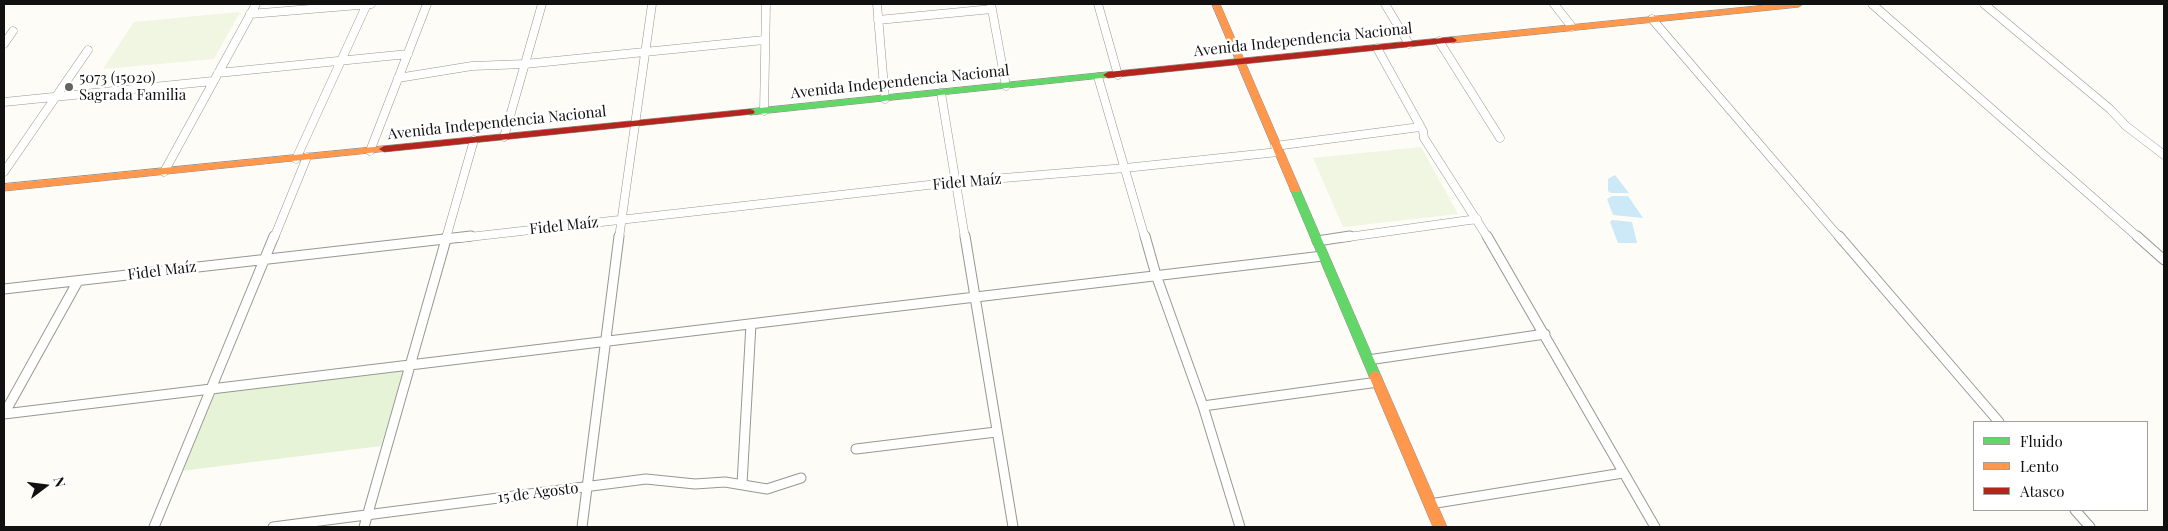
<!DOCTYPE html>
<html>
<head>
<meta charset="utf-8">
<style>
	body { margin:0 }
	#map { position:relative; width:2168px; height:531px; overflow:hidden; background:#fdfcf7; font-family:"Playfair Display",serif }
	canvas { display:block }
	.frame { position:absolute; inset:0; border:5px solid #111; pointer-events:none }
	.legend { position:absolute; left:1973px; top:421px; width:175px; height:90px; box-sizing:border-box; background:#fff; border:1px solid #a0a0a0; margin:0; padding:6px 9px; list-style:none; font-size:15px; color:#111 }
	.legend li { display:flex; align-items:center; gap:10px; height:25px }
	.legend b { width:25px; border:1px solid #a0a0a0 }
	.north { position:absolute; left:20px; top:461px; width:50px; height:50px; -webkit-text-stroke:4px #fff; paint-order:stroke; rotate:75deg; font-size:14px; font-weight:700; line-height:20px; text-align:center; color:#111 }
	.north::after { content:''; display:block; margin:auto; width:18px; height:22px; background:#111; clip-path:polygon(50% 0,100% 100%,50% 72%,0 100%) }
</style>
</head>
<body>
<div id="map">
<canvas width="2168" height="531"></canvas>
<div class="frame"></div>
<ul class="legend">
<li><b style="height:6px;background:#63d668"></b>Fluido</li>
<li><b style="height:6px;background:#ff974d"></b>Lento</li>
<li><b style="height:6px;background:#b3261e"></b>Atasco</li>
</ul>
<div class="north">N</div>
</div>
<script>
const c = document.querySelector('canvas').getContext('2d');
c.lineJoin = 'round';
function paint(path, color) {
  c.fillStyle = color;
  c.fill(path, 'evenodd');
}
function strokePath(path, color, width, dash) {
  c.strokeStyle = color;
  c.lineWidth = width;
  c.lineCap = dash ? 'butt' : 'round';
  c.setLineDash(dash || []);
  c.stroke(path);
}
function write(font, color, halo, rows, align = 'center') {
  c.font = font + ' "Playfair Display",serif';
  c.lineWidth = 5;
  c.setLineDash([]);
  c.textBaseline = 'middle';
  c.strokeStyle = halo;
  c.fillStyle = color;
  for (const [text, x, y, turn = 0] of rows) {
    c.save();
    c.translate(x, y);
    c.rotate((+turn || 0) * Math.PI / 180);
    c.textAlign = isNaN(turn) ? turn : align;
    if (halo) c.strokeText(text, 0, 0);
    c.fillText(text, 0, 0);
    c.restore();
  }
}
const green = new Path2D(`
	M404 370 381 446 181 471 215 390Z`);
const pitch = new Path2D(`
	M240 12 214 59 103 69 134 22Z
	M1421 147 1458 214 1343 227 1313 158Z`);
const water = new Path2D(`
	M1615 175 1629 193H1611L1608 191V179Z
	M1612 196H1628L1643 218 1613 215 1607 199Z
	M1612 220 1632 222 1637 243H1618L1610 222Z`);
const streetFar1 = new Path2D(`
	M877 4 885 99
	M991 4 1006 86
	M1098 4 1118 75
	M1385 4 1409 44
	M1554 4 1572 27
	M1872 4 2139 238
	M1984 4 2110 109 2126 126 2164 155
	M250 14 371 4
	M1652 19 1840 238
	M878 20 992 9
	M1439 41 1500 138
	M4 44 13 31
	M1377 48 1423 131 1424 138 1488 238
	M218 73 408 54
	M1098 77 1145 238
	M398 78 472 66 525 64 764 40
	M941 93 965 238
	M4 102 213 81
	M764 111 766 4
	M504 137 542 4
	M1275 146 1420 127
	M370 151 427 4
	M296 159 367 4
	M4 172 88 50
	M164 172 256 4
	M274 238 307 157
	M446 238 474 140
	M460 238 955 182 1125 168 1278 152
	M619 238 652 4
	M1341 238 1477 219`);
const street = new Path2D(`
	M965 236 1013 527
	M1145 236 1156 275 1203 406 1240 527
	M1487 236 1655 527
	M1839 236 1999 422
	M2137 236 2164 260
	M1317 241 1350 236
	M4 289 471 236
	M1368 360 1545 334
	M1203 406 1378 382
	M4 414C444 363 883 306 1323 256
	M4 414 78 281
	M856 449 996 432
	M742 484 751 324
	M1430 504 1623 473
	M2075 510 2090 527
	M154 527 274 236
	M273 527 646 479 695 484 725 482 767 489 801 478
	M364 527 447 236
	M582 527 619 236`);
const fast = new Path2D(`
	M1108 72 1111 73V77L750 115 745 112 750 109Z
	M1295 185 1300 189 1381 376 1379 379H1371L1369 376 1290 189Z`);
const slow = new Path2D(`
	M1212 4H1220L1300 189 1299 192H1291L1290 189Z
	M1776 4H1803L1799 7 1452 43 1447 40 1452 37Z
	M384 146 389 149 388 151 4 191V184Z
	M1375 371 1379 373 1381 376 1447 527H1433L1369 376 1371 373Z`);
const jam = new Path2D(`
	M1452 37 1457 40 1455 42 1108 78 1103 75 1108 72Z
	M750 109 753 110 755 112 753 114 384 152 379 149 384 146Z`);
const markers = [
	[69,87,5,"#646362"]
];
const streetNames = [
	["Avenida Independencia Nacional",1303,40,-6],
	["Avenida Independencia Nacional",900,82,-6],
	["Avenida Independencia Nacional",497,123,-6],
	["Fidel Maíz",967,182,-5],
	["Fidel Maíz",564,226,-6],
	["Fidel Maíz",162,271,-7],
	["15 de Agosto",538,493,-7]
];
const poiNames = [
	["5073 (15020)",79,78],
	["Sagrada Familia",79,95]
];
paint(green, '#e7f3d7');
paint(pitch, '#f0f6e1');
paint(water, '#cde8f7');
strokePath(streetFar1, '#979795', 9);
strokePath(street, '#979795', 11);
strokePath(fast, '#8e8d8b', 1);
strokePath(slow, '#8e8d8b', 1);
strokePath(jam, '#8e8d8b', 1);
strokePath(streetFar1, '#fffffe', 8);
strokePath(street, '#fffffe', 9);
paint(fast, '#63d668');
paint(slow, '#ff974d');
paint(jam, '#b3261e');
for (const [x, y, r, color] of markers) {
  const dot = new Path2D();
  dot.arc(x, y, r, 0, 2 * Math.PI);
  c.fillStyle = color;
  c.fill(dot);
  strokePath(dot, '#fff', 2);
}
write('15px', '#111', '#fff', streetNames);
write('15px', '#111', '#fff', poiNames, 'left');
</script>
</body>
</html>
